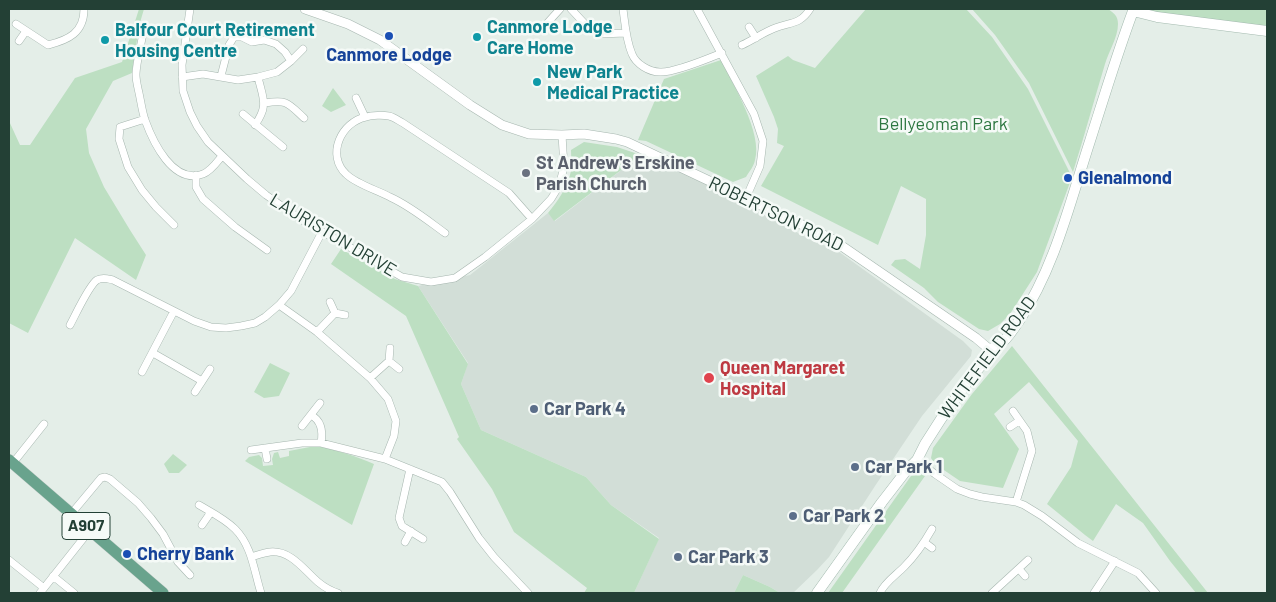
<!DOCTYPE html>
<html>
<head>
<meta charset="utf-8">
<style>
	body { margin:0 }
	#map { position:relative; width:1276px; height:602px; overflow:hidden; background:#e4eee8; font-family:Barlow,sans-serif }
	canvas { display:block }
	.frame { position:absolute; inset:0; border:10px solid #234035; pointer-events:none }
</style>
</head>
<body>
<div id="map">
<canvas width="1276" height="602"></canvas>
<div class="frame"></div>
</div>
<script>
const c = document.querySelector('canvas').getContext('2d');
c.lineJoin = 'round';
function paint(path, color) {
  c.fillStyle = color;
  c.fill(path, 'evenodd');
}
function strokePath(path, color, width, dash) {
  c.strokeStyle = color;
  c.lineWidth = width;
  c.lineCap = dash ? 'butt' : 'round';
  c.setLineDash(dash || []);
  c.stroke(path);
}
function write(font, color, halo, rows, align = 'center') {
  c.font = font + ' Barlow,sans-serif';
  c.lineWidth = 5;
  c.setLineDash([]);
  c.textBaseline = 'middle';
  c.strokeStyle = halo;
  c.fillStyle = color;
  for (const [text, x, y, turn = 0] of rows) {
    c.save();
    c.translate(x, y);
    c.rotate((+turn || 0) * Math.PI / 180);
    c.textAlign = isNaN(turn) ? turn : align;
    if (halo) c.strokeText(text, 0, 0);
    c.fillText(text, 0, 0);
    c.restore();
  }
}
const built = new Path2D(`
	M641 155 691 176 817 243 835 249 963 341 972 350 971 356 922 416 875 486 829 557 817 570 793 593H780L770 587 743 575 734 593H634L659 538 611 505 586 477 481 430 461 384 468 363 418 286 470 275 548 213 555 221Z`);
const green = new Path2D(`
	M139 9H144L139 26 132 73 113 81 86 129 89 153 104 187 130 230 146 255 136 280 75 238 28 333 9 323V121L20 145H30L75 78 122 62Z
	M866 9H966L992 37 1028 89 1072 177 1037 272 1010 314 1000 324 988 331 979 329 938 302 924 288 891 265 895 260 905 259 920 269 926 235V199L901 186 878 245 761 186 784 146 777 143 778 129 774 117 756 76 788 56 793 60 815 68Z
	M972 9H1108C1114 13 1118 16 1118 24 1118 37 1109 51 1105 64 1094 100 1084 137 1073 172L1029 83 995 35Z
	M1142 9H1267V26L1148 11Z
	M721 60C733 84 763 134 755 160 754 166 749 172 746 177L733 182 646 141 638 140 664 79Z
	M333 88 346 105 331 112 322 106Z
	M584 142 617 147 641 155 554 221 548 213C558 201 568 186 571 171 572 164 571 157 571 150Z
	M341 249 395 279 418 286 468 364 461 384 481 430 586 477 611 505 659 539 634 593H584L587 588 514 532 492 489 457 439 459 437 406 316 331 264Z
	M1012 346 1208 593H1196L1170 561 1143 523 1116 504 1093 541 1085 535 1047 504 1071 467 1078 441 1029 382 994 414 1019 449 1003 488 960 481 935 464 931 458 933 448 972 394Z
	M270 363 290 373 279 396 264 398 254 392Z
	M315 446C335 449 355 456 374 464L352 525 245 461 249 457 259 455 262 458 263 466 273 465 272 459 274 453 278 452 280 458 289 456V451Z
	M173 454 187 465 179 473H169L164 464Z
	M920 473 925 476 842 593H828L911 476Z
	M743 575 770 587 780 593H734Z`);
const minor = new Path2D(`
	M190 9 182 65 183 91 190 112 197 126 208 142 247 179 266 195 302 220 402 277 431 282 455 278 485 257 532 219 551 199 559 186 564 167 562 135
	M571 9 584 23 599 34 626 33
	M623 9C625 24 626 40 632 54 636 64 649 72 660 72 674 73 707 59 722 53
	M697 9 754 114 763 141 760 166 746 198
	M16 24 48 45C68 40 84 33 84 9
	M749 27 756 38
	M541 30 560 9
	M143 33C141 45 136 64 136 75 136 81 138 88 139 93 141 102 142 111 145 120 153 142 173 185 203 174 211 171 217 162 222 156
	M19 41 26 31
	M742 45C753 40 764 32 775 28 790 22 800 25 810 9
	M221 76 229 45 234 37H242L252 42 264 40 276 44 285 52 291 61
	M182 77 203 74 238 80 258 77 277 72 291 61 303 49
	M356 98 365 117
	M265 103C287 99 288 103 304 118
	M243 114 283 147
	M145 119 120 127 119 139 128 167 142 190 156 207 174 225
	M255 125C269 105 263 99 258 77
	M196 175V187L203 199 235 227 267 250
	M445 233C427 220 410 206 390 197 377 190 356 184 346 174 326 155 341 122 366 117 372 115 383 115 389 116 394 117 399 121 403 123L509 193 532 219
	M330 302 335 313 345 315
	M279 305 317 332 370 378 388 399 396 421 394 436 385 459
	M70 325C75 316 89 285 97 280 103 277 108 279 113 280L194 321 211 327 226 328 241 326 255 323 265 317 279 305 291 291 322 232
	M317 332 335 313
	M390 348 389 361 399 369
	M153 353 202 381
	M142 372 174 311
	M370 378 389 361
	M195 392 210 369
	M1013 411 1027 431 1032 451 1016 502
	M311 415C322 421 323 432 321 443
	M302 426 320 403
	M1010 427 1019 421
	M265 448 267 459
	M251 450 302 443H321L385 459 442 482 450 492 479 538 494 557 528 593
	M917 460 935 474 957 489 970 494 982 497 1016 502 1024 505 1042 516 1078 543 1138 573 1156 593
	M13 463 44 424
	M410 469 399 518 402 526 423 539
	M199 505C211 512 225 519 235 529 252 546 254 571 261 593
	M71 514 101 478 105 477 110 479 138 503 151 518 163 534 178 562 190 575
	M202 525 211 512
	M405 542 411 531
	M924 542 932 548
	M251 557C257 555 264 553 270 552 291 550 304 570 318 582 324 587 331 591 338 593
	M9 560 44 588
	M1019 569 1025 576
	M53 576 74 593
	M40 593 90 530
	M880 593C884 583 896 575 904 567 915 556 924 543 932 529
	M992 593 1028 560
	M1094 593 1115 561`);
const tertiary = new Path2D(`
	M305 9 348 24 380 40 470 105 502 125 529 134 562 135 584 134 616 139 627 142 830 238 976 338 989 349`);
const secondary = new Path2D(`
	M817 593 882 502 906 471 917 460 925 444 941 419 968 381 986 360 989 349C993 348 997 347 1000 344 1008 339 1013 329 1019 321 1055 267 1070 202 1090 141 1104 97 1117 54 1133 11L1157 17 1267 31`);
const primary = new Path2D(`
	M9 460 163 593`);
const markers = [
	[389,36,5,"#1a4fb4"],
	[477,37,5,"#0f9aa8"],
	[105,40,5,"#0f9aa8"],
	[537,82,5,"#0f9aa8"],
	[526,173,5,"#6b7280"],
	[1068,178,5,"#1a4fb4"],
	[709,378,6,"#e0444e"],
	[534,409,5,"#5c6f8a"],
	[855,467,5,"#5c6f8a"],
	[793,516,5,"#5c6f8a"],
	[127,554,5,"#1a4fb4"],
	[678,557,5,"#5c6f8a"]
];
const shields = [
	[86,526,48]
];
const shieldNames = [
	["A907",86,526]
];
const cultureNames = [
	["Canmore Lodge",487,27],
	["Care Home",487,48],
	["Balfour Court Retirement",115,30],
	["Housing Centre",115,51],
	["New Park",547,72],
	["Medical Practice",547,93]
];
const transitNames = [
	["Canmore Lodge",389,55,"center"],
	["Glenalmond",1078,178],
	["Cherry Bank",137,554]
];
const parkNames = [
	["Bellyeoman Park",943,124]
];
const worshipNames = [
	["St Andrew's Erskine",536,163],
	["Parish Church",536,184]
];
const streetNames = [
	["ROBERTSON ROAD",776,214,26],
	["LAURISTON DRIVE",333,235,31],
	["WHITEFIELD ROAD",987,358,-53]
];
const healthNames = [
	["Queen Margaret",720,368],
	["Hospital",720,389]
];
const serviceNames = [
	["Car Park 4",544,409],
	["Car Park 1",865,467],
	["Car Park 2",803,516],
	["Car Park 3",688,557]
];
paint(built, '#d2ded7');
paint(green, '#bddfc2');
strokePath(minor, '#a6b6af', 8);
strokePath(tertiary, '#a6b6af', 10);
strokePath(secondary, '#a3baaf', 11);
strokePath(primary, '#c1cac6', 12);
strokePath(minor, '#fff', 7);
strokePath(tertiary, '#fff', 9);
strokePath(secondary, '#fff', 10);
strokePath(primary, '#69a38d', 11);
for (const [x, y, r, color] of markers) {
  const dot = new Path2D();
  dot.arc(x, y, r, 0, 2 * Math.PI);
  c.fillStyle = color;
  c.fill(dot);
  strokePath(dot, '#f5faf7', 2);
}
for (const [x, y, w] of shields) {
  const box = new Path2D();
  box.roundRect(x - w / 2, y - 13.5, w, 27, 4);
  c.fillStyle = '#f5faf7';
  c.fill(box);
  strokePath(box, '#234035', 1);
}
write('bold 16px', '#234035', null, shieldNames);
write('bold 18px', '#0d838f', '#f5faf7', cultureNames, 'left');
write('bold 18px', '#164399', '#f5faf7', transitNames, 'left');
write('18px', '#2d7741', '#f5faf7', parkNames);
write('bold 18px', '#5b616d', '#f5faf7', worshipNames, 'left');
write('18px', '#234035', '#f5faf7', streetNames);
write('bold 18px', '#be3a42', '#f5faf7', healthNames, 'left');
write('bold 18px', '#4e5e75', '#f5faf7', serviceNames, 'left');
</script>
</body>
</html>
